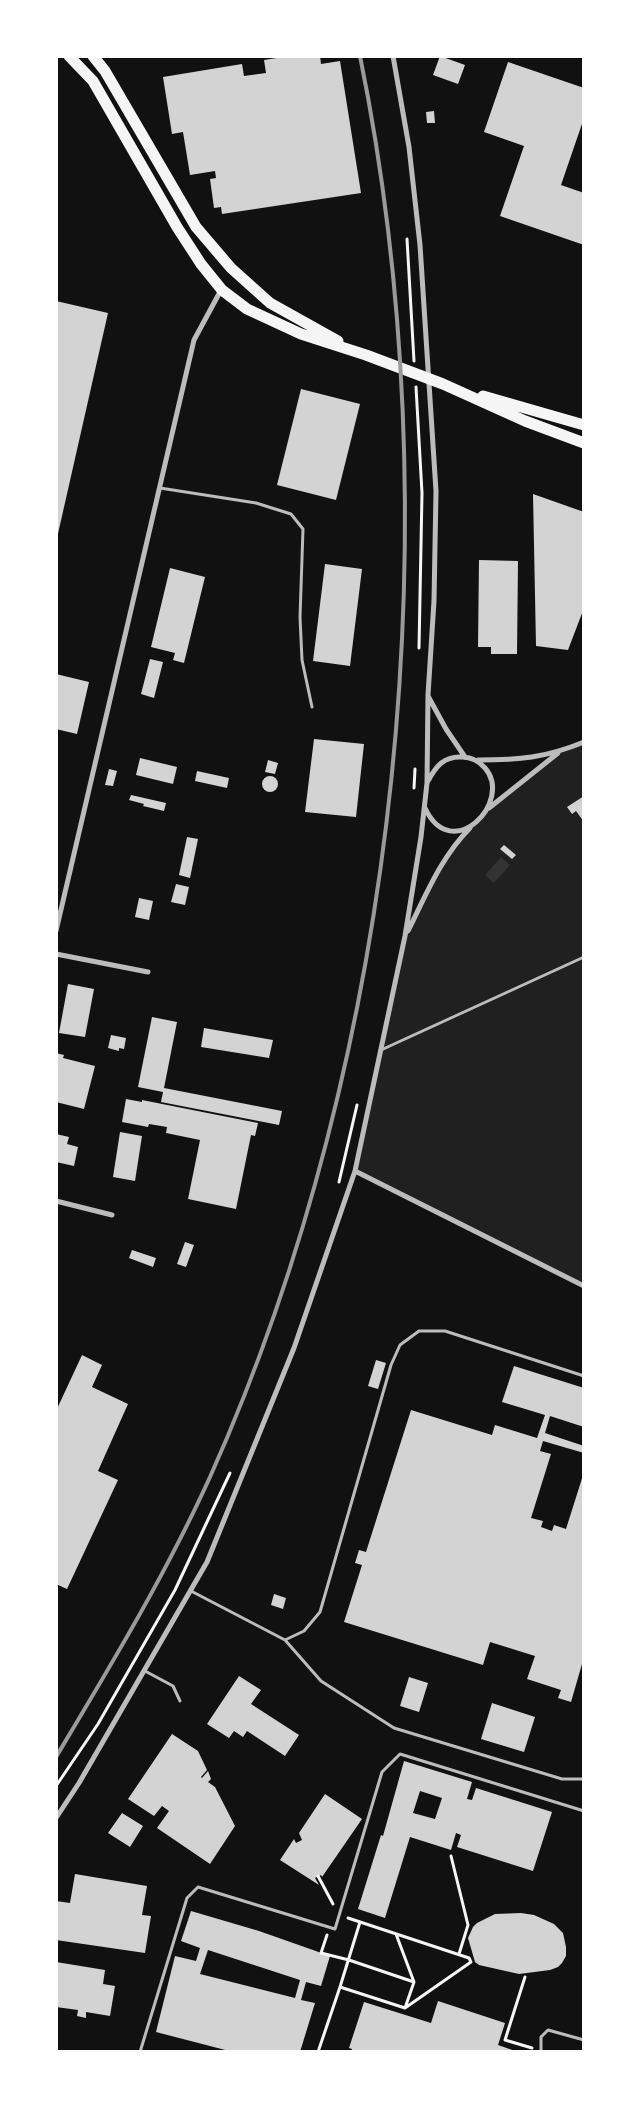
<!DOCTYPE html>
<html>
<head>
<meta charset="utf-8">
<style>
	body { margin:0 }
	#map { position:relative; width:640px; height:2108px; overflow:hidden; background:#111; font-family:"Space Grotesk",sans-serif }
	canvas { display:block }
	.frame { position:absolute; inset:0; border:58px solid #fff; pointer-events:none }
</style>
</head>
<body>
<div id="map">
<canvas width="640" height="2108"></canvas>
<div class="frame"></div>
</div>
<script>
const c = document.querySelector('canvas').getContext('2d');
c.lineJoin = 'round';
function paint(path, color) {
  c.fillStyle = color;
  c.fill(path, 'evenodd');
}
function strokePath(path, color, width, dash) {
  c.strokeStyle = color;
  c.lineWidth = width;
  c.lineCap = dash ? 'butt' : 'round';
  c.setLineDash(dash || []);
  c.stroke(path);
}
const green = new Path2D(`
	M584 743V1286L355 1171 405 936 451 850 487 809 558 753Z`);
const water = new Path2D(`
	M501 857 510 865 494 883 485 875Z`);
const building = new Path2D(`
	M289 56H320L321 64 340 61 361 193 222 214 221 207 214 208 210 179 216 178 215 171 190 175 183 132 172 134 163 77 242 64 244 76 266 73 264 60Z
	M440 56 465 65 458 84 433 75Z
	M508 62 584 88V118L561 185 584 193V245L500 216 524 146 484 132Z
	M434 111 435 123H427L426 112Z
	M56 301 108 313 57 538H56Z
	M301 389 360 404 336 500 277 485Z
	M533 494 584 512V608L568 650 536 646Z
	M479 560 518 561 517 654H491V647H478Z
	M325 564 362 569 350 666 313 661Z
	M170 568 205 577 184 663 173 660 175 653 151 647Z
	M150 659 163 662 154 698 141 694Z
	M56 674 89 682 77 734 56 729Z
	M314 739 364 744 356 817 305 812Z
	M140 758 177 767 173 784 136 775Z
	M268 760 278 763 275 774 265 772Z
	M109 769 117 771 113 786 105 785Z
	M197 771 229 778 227 788 195 781Z
	M262 784a8 8 0 1 1 16 0a8 8 0 1 1-16 0Z
	M131 795 166 803 164 811 143 806 144 804 129 800Z
	M584 796V822L576 811 572 814 567 807Z
	M187 837 198 839 190 878 179 875Z
	M504 845 516 855 512 859 500 849Z
	M176 884 189 887 185 905 171 902Z
	M139 898 153 901 149 920 135 917Z
	M68 984 94 989 85 1037 59 1033Z
	M152 1017 177 1022 164 1088 282 1111 279 1125 161 1102 163 1092 138 1087Z
	M204 1028 273 1040 269 1058 201 1047Z
	M111 1035 126 1038 124 1049 119 1048V1051L108 1048Z
	M56 1053 64 1055 63 1058 95 1066 84 1109 56 1102Z
	M126 1099 142 1102V1100L258 1123 255 1136 251 1135 236 1209 188 1199 200 1140 166 1133 167 1127 149 1124 148 1127 122 1122Z
	M120 1132 142 1136 135 1181 113 1177Z
	M56 1134 69 1137 67 1144 78 1147 74 1166 56 1162Z
	M185 1242 194 1245 186 1267 177 1264Z
	M132 1250 156 1258 153 1267 129 1258Z
	M82 1355 102 1365 92 1387 128 1404 98 1471 118 1480 67 1589 56 1584V1411Z
	M376 1360 386 1363 378 1389 368 1386Z
	M514 1366 584 1388V1427L550 1416 545 1433 584 1446V1453L543 1441 540 1451 551 1454 531 1518 543 1521 541 1527 552 1531 554 1525 566 1529 584 1472V1665L582 1664 571 1702 558 1698 561 1690 527 1679 535 1656 490 1642 483 1665 344 1622 362 1565 355 1563 359 1550 366 1552 411 1410 492 1435 495 1425 537 1438 545 1415 502 1402Z
	M274 1594 286 1598 283 1609 271 1605Z
	M239 1676 261 1690 251 1704 299 1735 285 1756 247 1731 243 1737 234 1731 229 1738 207 1724Z
	M409 1677 428 1683 419 1712 400 1706Z
	M492 1703 535 1717 524 1752 481 1739Z
	M172 1734 198 1751 207 1770 201 1777 202 1778 208 1771 211 1779 208 1782 215 1787 235 1826 210 1864 157 1828 169 1811 162 1806 154 1816 128 1799Z
	M404 1761 472 1782 467 1799 472 1800 476 1788 552 1812 533 1871 457 1847 461 1835 456 1833 451 1850 410 1837 385 1918 358 1909 381 1835 383 1836ZM420 1791 442 1798 435 1819 413 1813Z
	M325 1794 362 1819 322 1877 321 1875 315 1878 319 1885 280 1860 294 1839 296 1843 302 1840 299 1833Z
	M122 1813 143 1826 130 1847 108 1833Z
	M75 1874 147 1886 142 1915 151 1916 145 1953 56 1940V1901L70 1903Z
	M191 1911 259 1931 330 1956 321 1986 306 1982 301 2000 315 2003 300 2052H233L156 2032 175 1956 196 1961 200 1948 181 1941ZM208 1950 300 1980 295 1998 200 1974Z
	M521 1913 534 1915 554 1924 563 1933 566 1947V1956L562 1963 558 1967 550 1970 519 1974 479 1965 475 1962 468 1938 473 1927 477 1923 495 1914Z
	M56 1962 105 1970 103 1984 115 1986 110 2016 86 2012V2018L77 2016 78 2010 56 2007Z
	M438 2001 505 2023 498 2045 518 2052H351L352 2049 349 2048 364 2002 431 2023Z`);
const path = new Path2D(`
	M407 239 414 361
	M416 387 422 493 419 648
	M414 788 415 769
	M339 1182 357 1105
	M56 1786 98 1724 175 1590 230 1473
	M451 1856 468 1925 459 1954
	M318 1876 333 1904
	M396 1934 414 1982 405 2008
	M327 1935 321 1953 349 1960 414 1982
	M525 1977 505 2040 532 2048
	M340 1987 360 1922
	M318 2052 340 1987 405 2008 471 1962 469 1958 348 1918`);
const service = new Path2D(`
	M160 488 256 503 291 514 303 529 300 617 302 660 312 707
	M381 1050 584 957
	M191 1591 285 1640 304 1631 320 1612 391 1365 400 1345 419 1331H445L584 1376
	M285 1640 321 1681 394 1728 562 1779H584
	M145 1671 173 1686 180 1701
	M140 2052 187 1898 198 1887 335 1929 382 1772 400 1754 584 1811
	M541 2052V2037L548 2030 584 2040`);
const minor = new Path2D(`
	M428 696 446 729 465 757
	M478 760C519 760 545 758 584 742
	M425 808C452 866 514 801 485 768 479 761 472 757 462 757 444 756 436 766 428 781
	M489 808 558 753
	M56 931 194 340 221 290
	M408 931C426 895 441 857 470 828
	M56 954 148 972
	M355 1171 584 1286
	M56 1201 112 1215
	M56 1818 79 1783 207 1562 294 1348 355 1171 405 936 421 837 427 783 428 695 434 601 436 491 420 245 409 147 393 56`);
const primary = new Path2D(`
	M69 56 93 81 177 227 201 264 222 290 247 309 301 334 366 355 443 384 525 421 584 443
	M93 56 105 71 196 227 231 268 270 303 338 341
	M483 396 584 425`);
const rail = new Path2D(`
	M56 1757C111 1665 166 1574 210 1477 401 1051 453 512 360 56`);
paint(green, '#202020');
paint(water, '#333');
paint(building, '#d3d3d3');
strokePath(path, '#f5f5f5', 3);
strokePath(service, '#bcbcbc', 3);
strokePath(minor, '#bcbcbc', 5);
strokePath(primary, '#f5f5f5', 11);
strokePath(rail, '#9a9a9a', 4);
</script>
</body>
</html>
